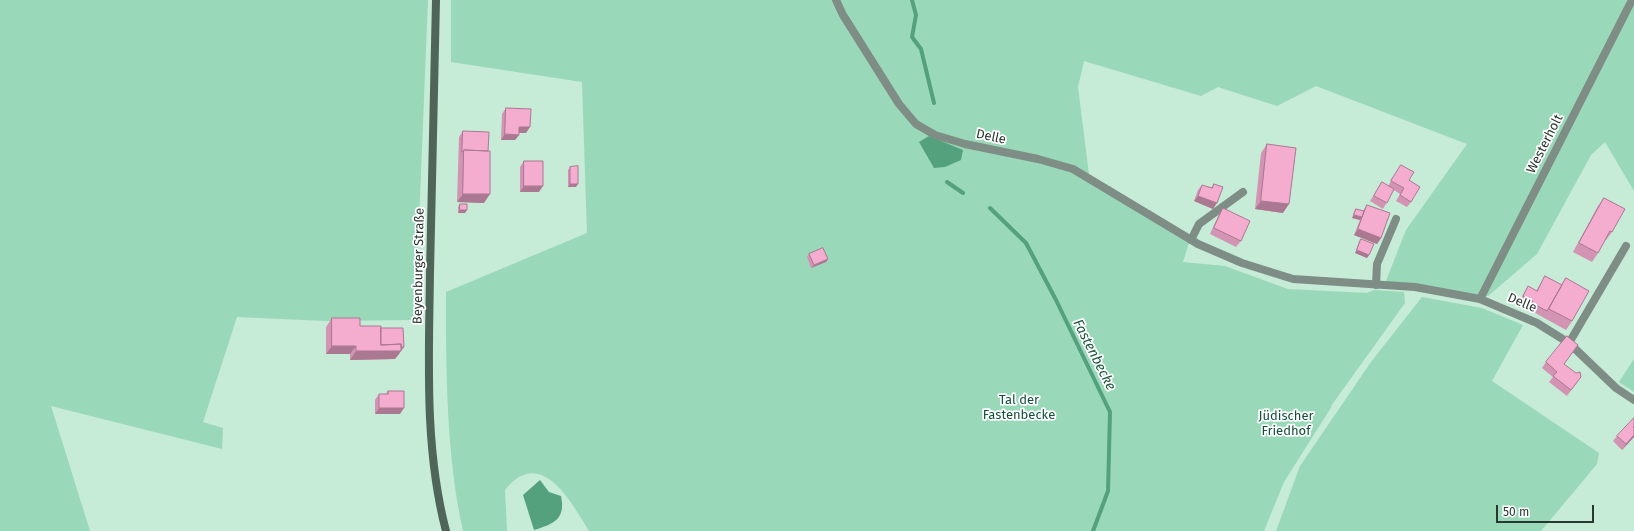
<!DOCTYPE html>
<html>
<head>
<meta charset="utf-8">
<style>
	body { margin:0 }
	#map { position:relative; width:1634px; height:531px; overflow:hidden; background:#c6ebd7; font-family:"Fira Sans",sans-serif }
	canvas { display:block }
	.scale { position:absolute; left:1496px; top:505px; width:98px; height:18px; box-sizing:border-box; border:2px solid #28372f; border-top:0; padding-left:5px; font-size:12px; line-height:14px; white-space:nowrap; color:#28372f; -webkit-text-stroke:3px #fff; paint-order:stroke }
</style>
</head>
<body>
<div id="map">
<canvas width="1634" height="531"></canvas>
<div class="scale">50 m</div>
</div>
<script>
const c = document.querySelector('canvas').getContext('2d');
c.lineJoin = 'round';
function paint(path, color) {
  c.fillStyle = color;
  c.fill(path, 'evenodd');
}
function strokePath(path, color, width, dash) {
  c.strokeStyle = color;
  c.lineWidth = width;
  c.lineCap = dash ? 'butt' : 'round';
  c.setLineDash(dash || []);
  c.stroke(path);
}
function write(font, color, halo, rows, align = 'center') {
  c.font = font + ' "Fira Sans",sans-serif';
  c.lineWidth = 3.5;
  c.setLineDash([]);
  c.textBaseline = 'middle';
  c.strokeStyle = halo;
  c.fillStyle = color;
  for (const [text, x, y, turn = 0] of rows) {
    c.save();
    c.translate(x, y);
    c.rotate((+turn || 0) * Math.PI / 180);
    c.textAlign = isNaN(turn) ? turn : align;
    if (halo) c.strokeText(text, 0, 0);
    c.fillText(text, 0, 0);
    c.restore();
  }
}
const green = new Path2D(`
	M0 0H428L415 320 326 321 237 317 203 422 223 428 222 449 51 406 90 531H0Z
	M451 0H1634V191L1605 142 1591 155 1537 254 1488 296 1481 298 1384 286 1406 230 1467 144 1316 86 1277 106 1218 87 1201 96 1084 61 1078 87 1090 183 1189 243 1183 262 1225 266 1288 289 1367 293 1374 290 1404 292 1405 303 1331 406H1332L1284 482 1264 531H589C571 502 541 445 505 490L507 531H463C446 453 446 371 446 292L587 233 582 82 451 62Z
	M1422 297 1482 308 1523 325 1492 381 1599 453 1597 464 1541 531H1276L1300 466 1371 362Z
	M1634 359V392L1619 382Z`);
const water = new Path2D(`
	M929 136 963 150 961 160 945 167 934 168 919 142Z
	M540 480 549 492 561 496C566 519 554 524 534 530L523 495Z`);
const stream = new Path2D(`
	M912 0 916 15 912 37 921 49 934 103
	M947 182 963 193
	M990 208 1026 243 1056 300 1110 412 1108 491 1093 531`);
const lane = new Path2D(`
	M1191 240 1199 224 1243 192
	M1376 285 1377 264 1396 219
	M1569 343 1626 246`);
const street = new Path2D(`
	M836 0 843 15 899 104 916 124 935 135 965 144 1038 159 1073 169 1198 244 1242 263 1293 279 1415 287 1480 299 1537 323 1569 343 1616 388 1634 400
	M1480 299 1632 0`);
const secondary = new Path2D(`
	M436 0C434 91 432 181 430 272 429 358 424 447 446 531`);
const wall = new Path2D(`
	M506 108 526 133H519V135L515 140H501L502 114Z
	M463 131 484 203 457 202 459 137Z
	M1267 144 1283 213 1255 209 1261 153Z
	M524 161 539 192H520V167Z
	M1401 165 1409 180 1411 202 1407 207 1396 201 1400 194 1394 190 1383 209 1370 201 1382 182 1388 186Z
	M570 167 576 187H568V170Z
	M1214 184 1213 209 1194 201 1198 190 1202 185 1211 188Z
	M1604 198 1612 232 1606 240H1605L1598 253 1592 262 1573 252 1598 206Z
	M460 204 465 213H458V207Z
	M1367 205 1381 238 1377 244 1354 235 1360 220 1352 218 1354 212 1356 209 1363 211Z
	M1223 208 1241 241 1236 247 1210 234 1219 214Z
	M1361 239 1369 255 1367 258 1355 253 1359 242Z
	M809 254 828 259 826 262 811 268 807 257Z
	M1545 276 1561 285 1566 278 1572 321 1566 330 1528 309 1529 307 1519 302 1528 286 1536 291Z
	M332 318 360 326 381 328 400 353 395 359 350 360V354H326V327Z
	M1574 350 1564 364 1581 377 1567 396 1549 382 1553 377 1542 368 1546 362Z
	M388 391 400 414H375V400L379 394H386Z
	M1617 436 1634 437 1622 450 1613 441Z`);
const shadedWall = new Path2D(`
	M519 127H530L526 133H515Z
	M505 134 519 135 515 140H501Z
	M570 184H578L576 187H568Z
	M524 186H543L539 192H520Z
	M463 194H490L484 203 457 202Z
	M1198 196 1217 203 1213 209 1194 201Z
	M1261 201 1289 204 1283 213 1255 209Z
	M460 210H467L465 213H458Z
	M1354 215 1362 217 1360 220 1352 218Z
	M1358 229 1381 238 1377 244 1354 235Z
	M1357 250 1369 255 1367 258 1355 253Z
	M828 259 826 262 811 268 814 265Z
	M332 346H356L350 354H326Z
	M404 347 395 359 350 360 356 351 379 348Z
	M379 408H404L400 414H375Z
	M1634 435V437L1622 450 1626 444Z`);
const building = new Path2D(`
	M506 108 531 109 530 127H519V135L505 134Z
	M463 131 489 132 488 151 464 150 462 152Z
	M1267 144 1296 148 1289 204 1261 201Z
	M464 150 490 151V194H463Z
	M524 161H543V186H524Z
	M1401 165 1414 172 1409 180 1420 187 1411 202 1400 195 1404 188 1391 181Z
	M578 166V184H570V167Z
	M1382 182 1394 189 1387 203 1374 196Z
	M1214 184 1223 187 1217 203 1198 196 1202 185 1212 188Z
	M1604 198 1625 209 1612 232 1610 231 1598 253 1579 243Z
	M460 204H467V210H460Z
	M1367 205 1390 213 1381 238 1358 229Z
	M1223 208 1250 221 1241 241 1214 228Z
	M1356 209 1364 211 1362 217 1354 215Z
	M1361 239 1374 244 1369 255 1357 250Z
	M823 248 828 259 814 265 809 254Z
	M1545 276 1562 285 1547 311 1532 303 1533 301 1523 296 1528 286 1537 291Z
	M1566 278 1589 291 1572 321 1549 309Z
	M332 318H360V326H381V345L401 344V351H356V346H332Z
	M381 328H403L404 347H401V344L381 345Z
	M1567 336 1578 345 1564 364 1576 373 1580 372 1581 377 1571 390 1553 376 1557 372 1546 362Z
	M388 391H404V408H379V394H388Z
	M1634 418V426L1633 427H1634V435L1626 444 1617 436Z`);
const streetNames = [
	["Delle",991,137,12],
	["Westerholt",1545,144,-63],
	["Beyenburger Straße",419,266,-89],
	["Delle",1522,303,23]
];
const parkNames = [
	["Tal der",1019,400],
	["Fastenbecke",1019,415],
	["Jüdischer",1286,416],
	["Friedhof",1286,431]
];
const waterNames = [
	["Fastenbecke",1094,355,63]
];
paint(green, '#99d8b8');
paint(water, '#54a17d');
strokePath(stream, '#54a17d', 4);
strokePath(lane, '#7e8d85', 8);
strokePath(street, '#7e8d85', 8);
strokePath(secondary, '#4f6559', 8);
paint(wall, '#d294b2');
paint(shadedWall, '#ab7891');
paint(building, '#f4accf');
strokePath(building, '#ab7891', 1);
write('13px', '#28372f', '#fff', streetNames);
write('13px', '#135038', '#fff', parkNames);
write('italic 14px', '#1d583f', '#fff', waterNames);
</script>
</body>
</html>
